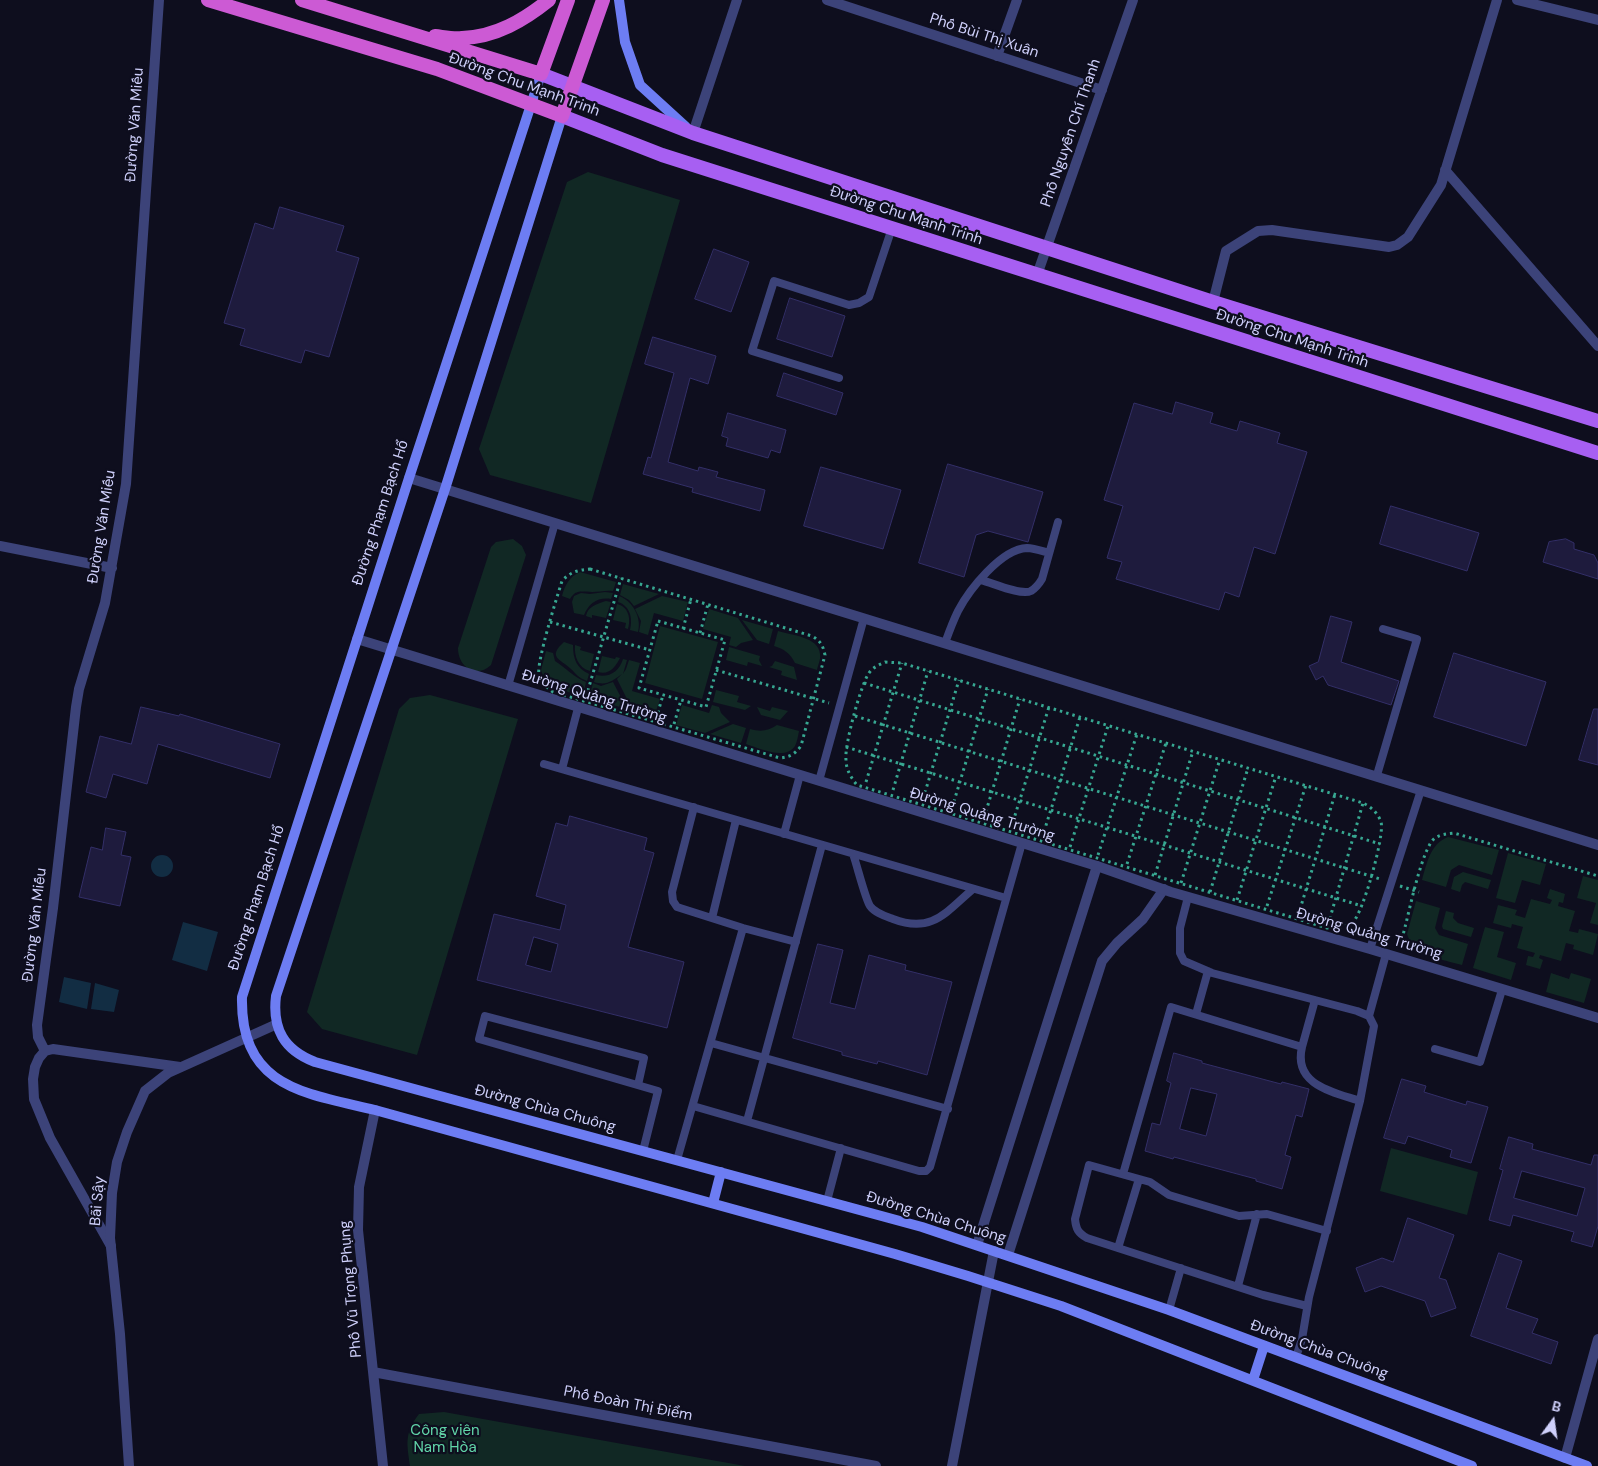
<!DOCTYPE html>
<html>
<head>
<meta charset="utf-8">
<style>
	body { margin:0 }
	#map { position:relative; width:1598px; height:1466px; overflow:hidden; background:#0e0e1e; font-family:"DM Sans",sans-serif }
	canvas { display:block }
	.north { position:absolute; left:1528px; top:1396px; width:50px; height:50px; -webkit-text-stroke:4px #0e0e1e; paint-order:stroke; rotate:14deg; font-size:14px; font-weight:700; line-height:20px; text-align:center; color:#cfd0fb }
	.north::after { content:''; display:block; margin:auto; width:18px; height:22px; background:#cfd0fb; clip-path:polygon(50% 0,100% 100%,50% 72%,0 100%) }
</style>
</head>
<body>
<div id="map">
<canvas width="1598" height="1466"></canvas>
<div class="north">B</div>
</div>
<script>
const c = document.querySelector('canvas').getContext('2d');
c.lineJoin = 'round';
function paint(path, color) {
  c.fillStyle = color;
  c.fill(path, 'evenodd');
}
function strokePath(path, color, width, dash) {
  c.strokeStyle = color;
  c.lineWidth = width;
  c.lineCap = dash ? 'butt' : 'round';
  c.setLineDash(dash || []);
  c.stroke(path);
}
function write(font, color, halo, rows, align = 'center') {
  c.font = font + ' "DM Sans",sans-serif';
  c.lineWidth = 4.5;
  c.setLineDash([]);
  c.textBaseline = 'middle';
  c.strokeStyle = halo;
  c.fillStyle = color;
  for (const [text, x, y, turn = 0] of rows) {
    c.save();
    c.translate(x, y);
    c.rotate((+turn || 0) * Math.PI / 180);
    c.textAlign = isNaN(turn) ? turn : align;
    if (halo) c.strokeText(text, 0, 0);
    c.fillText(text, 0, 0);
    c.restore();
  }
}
const green = new Path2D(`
	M588 172 680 200 591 503 490 475 479 449 567 182Z
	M513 539 522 546 526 555 491 665C476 679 458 667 458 648L491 547 496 542Z
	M580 572 616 582 613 591C606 590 599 592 592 592 582 592 576 589 570 599L562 596C565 585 569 577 580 572Z
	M623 584 659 594 634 606 629 600 620 595Z
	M605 592 613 593 611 599C598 597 589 603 584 615L574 613 572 602 574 596 581 593 590 594Z
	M619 596C633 601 642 618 638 632L630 630C633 618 630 606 618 602Z
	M662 596 688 602 683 621 654 613 648 635 639 632 641 621 635 609Z
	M606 601 611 602 606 618 592 615V618L586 616C588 606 597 604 606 601Z
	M617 604C629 607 631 619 628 629L625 628 626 623 613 620Z
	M709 609 738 618 753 640 741 643 736 647 729 645 731 637 703 629Z
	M742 620 773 629 769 644 757 640Z
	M660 626 718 642 702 699 645 683Z
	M778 631C791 635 819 637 820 654 821 659 818 665 817 670L795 663C790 653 784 649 774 646Z
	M564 642 573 645C573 658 576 668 589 674L587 681C579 678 577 675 571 669 560 659 547 657 564 642Z
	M575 645 581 647 580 650 594 654 590 671C578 668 574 656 575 645Z
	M729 647 760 656 759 660 762 666 748 662 747 666 726 660Z
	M546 651 553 653 555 661C566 668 575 678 586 682L583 696C566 691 546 689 541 670Z
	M602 656 615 659 616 657 620 658C615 668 609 675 598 672Z
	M623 659 627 660 623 674 626 669 629 660 640 663 632 691 660 699 654 717 633 711 617 679 622 674C612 681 607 686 594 682L596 675C609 678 619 672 623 659Z
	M775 661 794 667 797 680 781 675 782 671 769 667 772 666Z
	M613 682 627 709 589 698 593 683 601 686Z
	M716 690 739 696 737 702 751 706 745 710 713 702Z
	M430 695 518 719 417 1055 322 1029 307 1012 399 709 410 698Z
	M682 705 709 713 712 705 719 707 721 713 730 722 705 733 676 725Z
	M757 707 770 711 772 707 788 711 780 720 761 715Z
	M733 724 746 728 741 743 710 734Z
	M777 725 799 731C798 736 797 742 795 746 785 761 759 748 746 744L750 729C761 732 768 731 777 725Z
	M1448 837 1499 850 1492 875 1459 865 1451 870 1446 887 1422 880C1427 863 1430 844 1448 837Z
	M1508 853 1546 864 1540 885 1522 880 1515 903 1496 898Z
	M1463 872 1491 880 1488 889 1465 882 1462 885 1460 892 1451 889 1454 877Z
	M1583 876 1598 880V925L1590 923 1596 903 1577 898Z
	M1550 889 1565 894 1563 903 1559 902 1558 906 1575 911 1569 931 1578 933 1579 929 1598 934 1593 955 1573 949 1574 945 1566 943 1561 961 1540 955 1539 958 1543 960 1540 969 1526 965 1528 956 1533 957 1535 953 1517 948 1523 927 1512 924 1511 928 1493 923 1498 905 1517 910 1515 915 1525 918 1531 899 1550 904 1552 900 1547 898Z
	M1416 901 1440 908 1435 928 1439 935 1468 944 1462 965C1442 959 1414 957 1407 934Z
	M1446 911 1454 913 1453 918 1458 923 1474 928 1471 937 1443 929 1442 926Z
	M1485 927 1504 932 1497 957 1516 963 1511 980 1473 968Z
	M1551 973 1569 979 1571 973 1591 979 1584 1003 1546 992Z
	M1391 1148 1478 1172 1467 1215 1380 1191Z
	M444 1412 745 1466H410C407 1444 404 1433 419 1414Z`);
const water = new Path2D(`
	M151 866a11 11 0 1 1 22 0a11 11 0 1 1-22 0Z
	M183 922 218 932 207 971 172 960Z
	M64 977 91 983 87 1009 59 1002Z
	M95 983 119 990 114 1012 91 1009Z`);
const building = new Path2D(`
	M280 207 344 226 336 251 359 258 329 357 305 350 301 363 240 345 245 329 224 323 255 223 273 229Z
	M714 249 749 262 731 312 695 299Z
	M790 298 845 316 832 357 777 339Z
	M653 337 716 356 708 384 690 378 668 462 698 471 699 467 718 472 716 477 765 490 760 511 692 492 693 488 643 474 648 457 651 458 674 373 645 364Z
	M784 373 843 393 836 415 777 396Z
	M1176 402 1213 413 1210 423 1237 431 1240 421 1280 433 1277 443 1307 452 1275 554 1254 547 1239 597 1225 592 1219 610 1116 579 1122 562 1107 558 1123 506 1104 500 1134 403 1172 414Z
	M728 413 786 430 780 453 771 450 768 458 726 446 728 438 722 436Z
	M948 464 1043 492 1028 542 988 531 976 535 964 577 919 563Z
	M821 467 901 490 883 549 804 526Z
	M1391 506 1479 533 1467 571 1380 544Z
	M1566 539 1574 543V549L1594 555 1598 563V579L1543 562 1549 542Z
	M1331 616 1352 622 1341 662 1399 681 1391 705 1328 685 1323 676 1316 680 1309 666 1318 662Z
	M1454 653 1546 682 1526 746 1434 717Z
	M141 707 179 716 180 714 280 744 270 778 158 744 147 784 113 774 106 798 86 792 100 736 131 744Z
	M1594 709H1598V765L1579 760Z
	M570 816 647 838 644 850 654 853 628 947 684 962 667 1028 477 980 494 914 560 930 566 905 536 896 556 823 567 826ZM534 937 558 944 551 972 526 965Z
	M106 828 126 832 121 855 131 857 120 906 79 897 91 847 102 850Z
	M818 944 843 950 830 1003 855 1009 869 955 906 965 905 970 952 982 927 1075 878 1061 877 1064 842 1055V1052L793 1038Z
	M1174 1053 1202 1061V1063L1281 1084 1282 1082 1309 1089 1302 1117 1296 1115 1285 1155 1291 1157 1282 1189 1256 1181V1179L1174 1157 1173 1159 1145 1151 1152 1123 1160 1125 1171 1083 1167 1081ZM1191 1088 1217 1094 1206 1136 1180 1129Z
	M1402 1079 1426 1086 1424 1092 1466 1105 1467 1101 1488 1107 1471 1163 1450 1157 1452 1150 1408 1136 1405 1144 1384 1138Z
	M1509 1137 1533 1144 1532 1149 1591 1165 1594 1155H1598V1226L1592 1247 1571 1241 1574 1232 1513 1215 1510 1226 1489 1220 1503 1170 1500 1169ZM1522 1171 1585 1188 1577 1216 1514 1198Z
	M1408 1218 1454 1235 1439 1278 1446 1280 1456 1308 1431 1317 1425 1301 1381 1286 1365 1292 1356 1268 1382 1258 1393 1262Z
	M1499 1253 1522 1261 1506 1308 1538 1319 1532 1333 1558 1342 1551 1364 1471 1336Z`);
const path = new Path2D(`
	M590 569 812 636C821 641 823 646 825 655L801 746C795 754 790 757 780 758L553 692C546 687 541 683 539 675 536 663 557 597 562 581 570 572 578 570 590 569Z
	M658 621 725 640 706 707 639 688Z
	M550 622 650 650
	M683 629 691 599
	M700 633 708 604
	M885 662 902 663 1363 803C1371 807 1378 813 1381 822 1385 835 1363 913 1353 922 1345 928 1337 928 1327 928L857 785C851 778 846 769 846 760 844 746 861 684 869 673 873 667 879 665 885 662Z
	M716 670 829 703
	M864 683 1380 844
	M586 697 621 578
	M855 716 1380 879
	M656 719 663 695
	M674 724 681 700
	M846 747 1362 906
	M866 782 902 663
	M893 790 928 671
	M923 799 959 680
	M952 808 988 689
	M984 818 1020 699
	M1011 828 1049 707
	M1042 838 1080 717
	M1070 847 1108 726
	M1098 855 1137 734
	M1127 864 1166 743
	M1155 875 1193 751
	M1181 883 1220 759
	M1400 886 1419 892
	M1210 892 1248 768
	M1237 900 1276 776
	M1267 906 1306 785
	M1298 916 1335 794
	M1328 925 1363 803
	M1403 946 1402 940 1404 931C1409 913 1422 847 1435 838 1441 834 1447 834 1454 833L1598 876`);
const service = new Path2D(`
	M839 378 752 351 774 281 849 305 859 303 869 297 892 228
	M981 580C993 583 1021 596 1031 591 1036 588 1039 584 1042 579L1058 522
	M945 643C949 632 953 621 958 611 969 590 1001 549 1027 548 1034 548 1042 551 1049 553
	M508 686 555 523
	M544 764 1006 898
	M562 769 578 708
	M1377 775 1417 639 1383 629
	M819 781 864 618
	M694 807 672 892 673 901 677 907 743 928 796 942
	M784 834 800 775
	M853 854C857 865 865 898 870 906 875 913 885 916 893 919 932 934 946 912 973 889
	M1188 897 1180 928V953L1184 961 1212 973 1357 1011 1369 1016 1374 1026 1360 1101 1309 1297 1302 1339 1296 1357
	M712 918 736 820
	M1370 949 1421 790
	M1196 1014 1208 971
	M1369 1016 1386 954
	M711 1043 948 1109
	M1302 1047 1315 1000
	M1435 1049 1480 1062 1502 990
	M638 1085 644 1058 485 1016 479 1039 658 1091 643 1151
	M693 1106 919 1171H926L930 1167 1022 843
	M747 1121 822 845
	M677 1160 743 928
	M1123 1174 1171 1007 1302 1047C1293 1085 1333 1092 1360 1101
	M827 1201 841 1148
	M1118 1248 1139 1179
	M1238 1286 1257 1214
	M1307 1306 1263 1295 1087 1238C1078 1233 1076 1229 1075 1219L1089 1165 1150 1182 1169 1195 1239 1216 1267 1214 1327 1231
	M1169 1310 1181 1268`);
const minor = new Path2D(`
	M827 0 1102 90
	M1517 0 1598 20
	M997 56 1017 0
	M693 133 737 0
	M1445 170 1598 346
	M1037 275 1133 0
	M1213 302 1226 251 1258 231 1272 230 1389 247 1397 245 1408 237 1441 185 1497 0
	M0 546 112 568
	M45 1051 38 1037 37 1025 53 908 76 707 79 689 105 603 126 484 159 0
	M375 1110 359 1187 358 1230 383 1466
	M977 1245 1097 866
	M111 1246 50 1138 34 1099 33 1079 35 1067 39 1058 45 1051 53 1049 180 1067
	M1008 1255 1102 961 1117 943 1143 919 1164 889
	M373 1372 876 1466
	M952 1466 994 1251`);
const tertiary = new Path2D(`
	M409 478 1598 845
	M357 639 1097 866 1171 892 1370 949 1598 1018
	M1565 1458 1598 1339
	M129 1466 120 1334 110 1238 112 1193 117 1162 127 1132 145 1091 168 1073 277 1024`);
const secondary = new Path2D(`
	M619 0 625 42 640 85 686 127
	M541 74 409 478 242 997C240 1088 305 1093 375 1110L895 1254 968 1276 1061 1306 1472 1466
	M562 116 445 489 276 996C272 1029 284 1050 315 1062L922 1227 1169 1310 1587 1466
	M713 1203 721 1172
	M1253 1380 1264 1346`);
const primary = new Path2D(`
	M541 74 693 133 1213 302 1598 421
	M562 116 662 155 1598 453`);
const trunk = new Path2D(`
	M208 0 437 69 562 116 603 0
	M302 0 541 74 568 0
	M435 36C444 37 453 39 462 38 496 37 524 20 549 0`);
const streetNames = [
	["Phố Bùi Thị Xuân",984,36,18],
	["Đường Chu Mạnh Trinh",524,85,20],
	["Đường Văn Miếu",135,125,-86],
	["Phố Nguyễn Chí Thanh",1071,133,-71],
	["Đường Chu Mạnh Trinh",906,216,18],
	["Đường Chu Mạnh Trinh",1292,339,18],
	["Đường Phạm Bạch Hổ",381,513,-72],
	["Đường Văn Miếu",102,527,-81],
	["Đường Quảng Trường",594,697,17],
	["Đường Quảng Trường",982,815,17],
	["Đường Phạm Bạch Hổ",257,898,-72],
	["Đường Văn Miếu",35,925,-83],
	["Đường Quảng Trường",1369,934,16],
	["Đường Chùa Chuông",545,1109,15],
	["Bãi Sậy",98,1201,-85],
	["Đường Chùa Chuông",936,1218,17],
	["Phố Vũ Trọng Phụng",351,1289,-95],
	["Đường Chùa Chuông",1319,1350,20],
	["Phố Đoàn Thị Điểm",628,1404,11]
];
const parkNames = [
	["Công viên",445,1431],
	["Nam Hòa",445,1448]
];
paint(green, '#112824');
paint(water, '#122d43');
paint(building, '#1e1b3d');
strokePath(building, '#332f68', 1);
strokePath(path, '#37a791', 3, [2.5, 4]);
strokePath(service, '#3c4379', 8);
strokePath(minor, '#3c4379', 10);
strokePath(tertiary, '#3c4379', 10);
strokePath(secondary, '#6d7df3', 10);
strokePath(primary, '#a75ff2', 14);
strokePath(trunk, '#cc5ad4', 14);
write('15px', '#cfd0fb', '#0e0e1e', streetNames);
write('15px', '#61d5a8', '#0e0e1e', parkNames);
</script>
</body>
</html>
